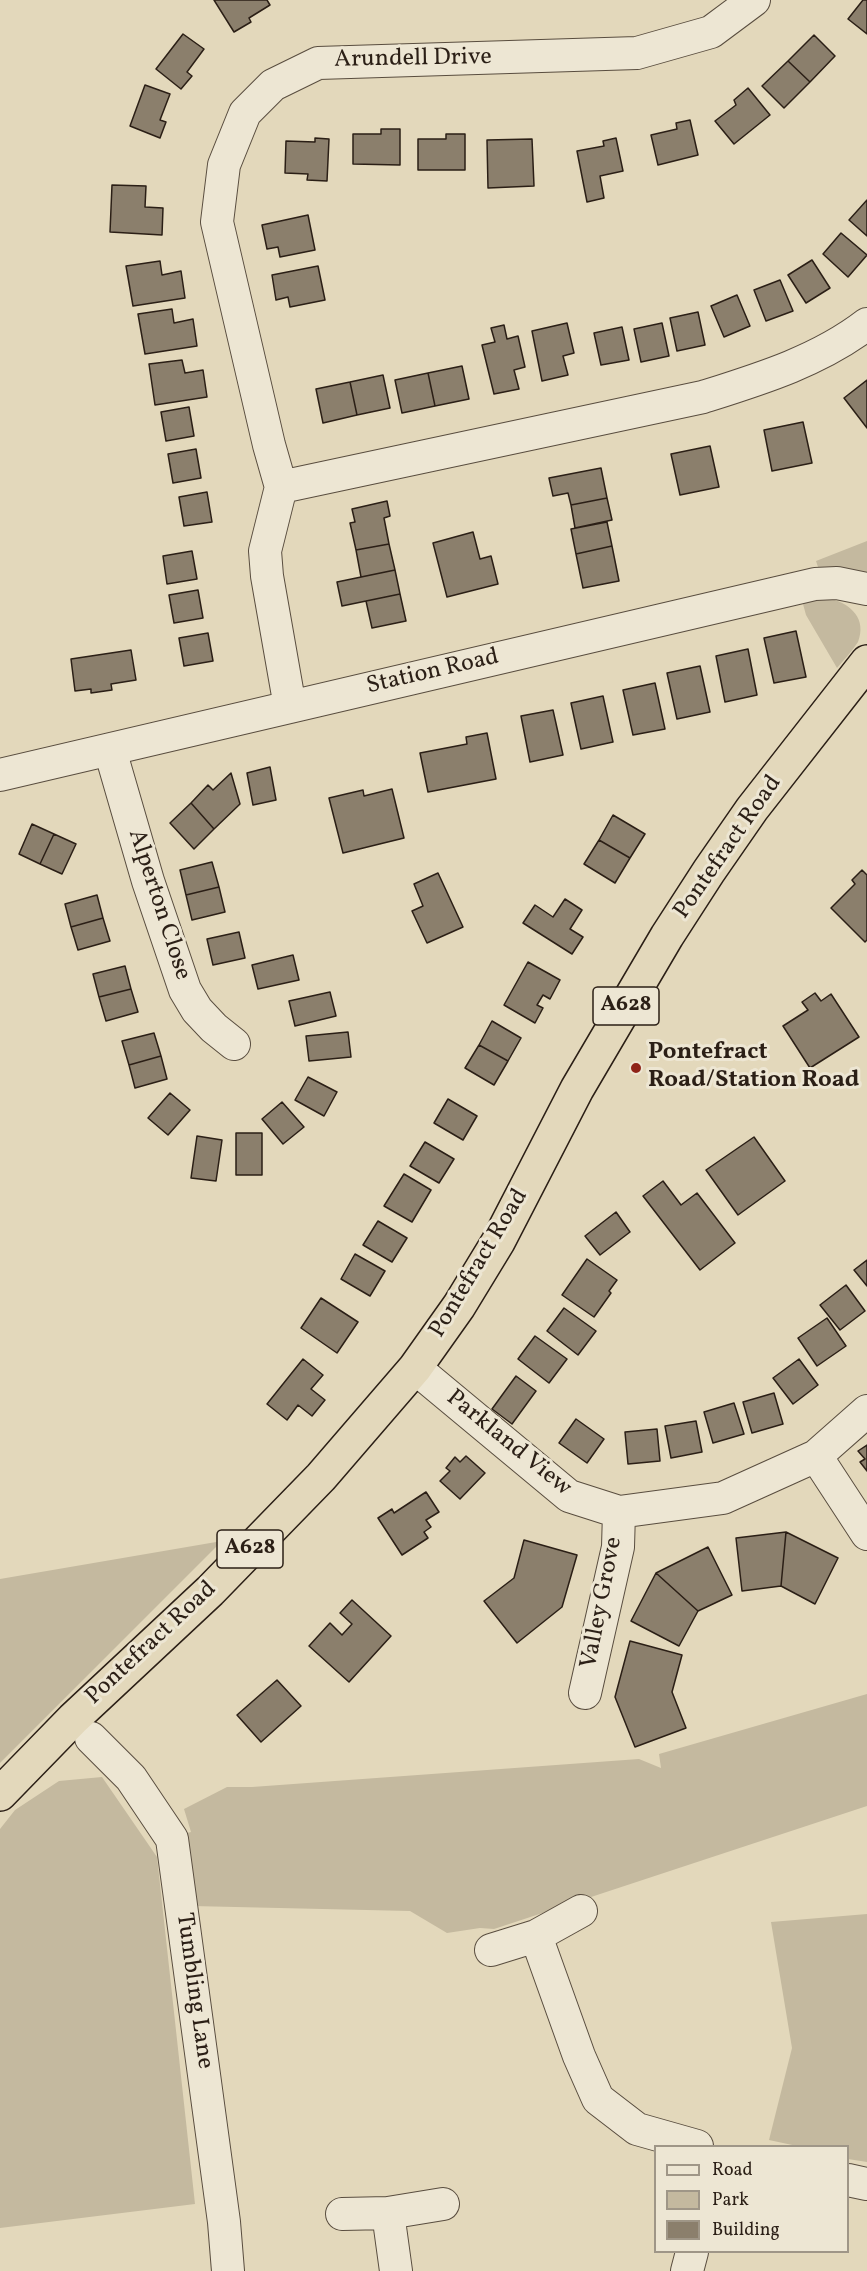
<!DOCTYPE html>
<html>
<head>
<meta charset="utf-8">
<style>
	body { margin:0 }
	#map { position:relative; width:867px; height:2271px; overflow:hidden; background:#e3d8bb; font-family:Vollkorn,serif }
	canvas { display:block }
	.legend { position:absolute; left:654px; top:2145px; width:195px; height:108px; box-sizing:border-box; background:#ede6d3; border:2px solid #9f9687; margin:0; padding:8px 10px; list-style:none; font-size:18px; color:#2b1f16 }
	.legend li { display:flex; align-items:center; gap:12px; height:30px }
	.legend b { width:30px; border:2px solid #9f9687 }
</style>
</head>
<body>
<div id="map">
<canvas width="867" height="2271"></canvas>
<ul class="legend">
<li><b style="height:8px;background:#ede6d3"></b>Road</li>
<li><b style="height:16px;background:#c4b99f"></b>Park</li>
<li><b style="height:16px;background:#8b7f6c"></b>Building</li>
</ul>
</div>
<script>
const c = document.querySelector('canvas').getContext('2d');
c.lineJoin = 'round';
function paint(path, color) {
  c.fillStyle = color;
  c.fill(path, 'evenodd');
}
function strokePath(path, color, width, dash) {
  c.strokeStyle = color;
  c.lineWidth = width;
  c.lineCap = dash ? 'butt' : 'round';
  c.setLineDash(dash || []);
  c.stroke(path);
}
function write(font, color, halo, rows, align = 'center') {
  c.font = font + ' Vollkorn,serif';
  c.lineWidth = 6;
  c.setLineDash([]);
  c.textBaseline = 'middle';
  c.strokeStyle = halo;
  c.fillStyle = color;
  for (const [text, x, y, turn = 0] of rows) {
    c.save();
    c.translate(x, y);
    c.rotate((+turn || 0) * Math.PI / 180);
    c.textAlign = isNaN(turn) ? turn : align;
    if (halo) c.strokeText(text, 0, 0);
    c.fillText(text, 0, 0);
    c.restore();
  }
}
const green = new Path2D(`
	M867 541V572L820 573 816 561Z
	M831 599C851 604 867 619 858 642 852 651 844 660 837 668L806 615 803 604 813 600Z
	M222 1541 0 1763V1579Z
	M867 1694V1806L494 1929 480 1928 447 1933 410 1911 192 1906 176 1836 191 1832 184 1809 227 1787H252L639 1759 661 1768 659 1754Z
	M102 1777 157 1857 195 2204 0 2228V1829L15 1810 59 1781Z
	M867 1914V2162L848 2159V2146H797L769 2140 792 2048 771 1922Z`);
const building = new Path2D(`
	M214 0H267L270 5 249 18 251 22 234 32Z
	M863 0H867V34L848 19Z
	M183 34 204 49 187 72 192 76 181 89 156 69Z
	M814 35 835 56 810 82 788 61Z
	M788 61 810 82 784 108 762 86Z
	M145 85 170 94 160 120 166 122 160 138 130 126Z
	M748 88 770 115 734 144 715 121 736 105 734 100Z
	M690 120 698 155 658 165 651 135 677 129 676 123Z
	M381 129H400V165L353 164V134H381Z
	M446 134H465V170H418V139H446Z
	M315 138 329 139 327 181 307 180 308 174 285 173 286 141 315 142Z
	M616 138 623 171 600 176 604 198 587 202 577 151 604 146 603 141Z
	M532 139 534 186 488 188 487 140Z
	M112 185 146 186 145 207 163 208 162 235 110 232Z
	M867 200V236L849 220Z
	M308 215 315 250 280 257 278 247 267 249 262 225Z
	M841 233 867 255 848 277 823 254Z
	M812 260 830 288 806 303 788 275Z
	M160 261 162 275 181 271 185 298 133 306 126 266Z
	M318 266 325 300 290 307 288 297 276 300 272 275Z
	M780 280 793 311 766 321 754 290Z
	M737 295 750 326 724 337 711 306Z
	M172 309 174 323 193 319 197 346 145 354 138 314Z
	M698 312 705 345 677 351 670 318Z
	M567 323 574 353 563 356 568 375 542 381 532 331Z
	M662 323 669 356 641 362 634 329Z
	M504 325 507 339 518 336 525 367 514 370 519 389 494 394 482 345 495 342 491 328Z
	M622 327 629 360 601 365 594 333Z
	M182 360 185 373 203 370 207 397 155 405 149 364Z
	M462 366 469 399 435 406 428 373Z
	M428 373 435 406 402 413 395 380Z
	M383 375 390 408 357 415 350 382Z
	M867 380V428L844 398Z
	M350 382 357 415 323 423 316 389Z
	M189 407 194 436 166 441 161 412Z
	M803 422 812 463 772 471 764 430Z
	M710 446 719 487 680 495 671 454Z
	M196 449 201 478 173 483 168 454Z
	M601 468 607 498 571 505 568 493 553 496 549 478Z
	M207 492 212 522 184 526 179 497Z
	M607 498 612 520 575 528 571 505Z
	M387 501 390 516 384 518 389 544 356 550 350 523 355 522 352 509Z
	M607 522 612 546 576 554 571 529Z
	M473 532 480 559 491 556 498 584 447 597 433 543Z
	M389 544 395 570 361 577 356 550Z
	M612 546 619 581 583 588 576 554Z
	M192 551 197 579 167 584 163 556Z
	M395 570 400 594 342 606 337 582Z
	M198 590 203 618 174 623 169 595Z
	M400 594 406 621 372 628 366 601Z
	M796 631 806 677 774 683 764 638Z
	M208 633 213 661 184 666 179 638Z
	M748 649 757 695 725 702 716 656Z
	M131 650 136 680 111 684 112 690 91 693V689L75 691 71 659Z
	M700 666 710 712 677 719 667 673Z
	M655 683 665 729 633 735 623 690Z
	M603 696 613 742 581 749 571 703Z
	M553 710 563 755 530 762 521 716Z
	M487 733 496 779 428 792 420 753 467 744 466 737Z
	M270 767 276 800 253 805 247 773Z
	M231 773 240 804 214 829 191 803 208 785 213 790Z
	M392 789 404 838 343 853 329 798 363 790 364 796Z
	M191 803 214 829 194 849 170 823Z
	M613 815 645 834 630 858 599 840Z
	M32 824 54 834 40 864 19 854Z
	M54 834 76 844 62 874 40 864Z
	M599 840 630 858 615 883 584 864Z
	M212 862 219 887 186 895 180 870Z
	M862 870 867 875V940L865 942 831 908 855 884 852 880Z
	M438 873 463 927 427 943 412 911 423 906 414 884Z
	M219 887 225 912 192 920 186 895Z
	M97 895 103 918 71 927 65 904Z
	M565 899 582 910 570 929 583 937 572 954 523 923 535 905 553 917Z
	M103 918 110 941 78 950 71 927Z
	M239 932 245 958 213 965 207 939Z
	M293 955 299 980 258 989 252 965Z
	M528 962 560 980 550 999 543 995 537 1005 543 1008 535 1023 504 1005Z
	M125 966 131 989 99 997 93 974Z
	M131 989 138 1012 106 1021 99 997Z
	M330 992 336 1016 295 1026 289 1001Z
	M815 993 821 1001 831 994 859 1037 810 1068 783 1026 808 1010 802 1002Z
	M492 1021 521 1038 508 1061 479 1045Z
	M348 1032 351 1057 309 1061 306 1036Z
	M154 1033 161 1056 129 1065 122 1041Z
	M479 1045 508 1061 494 1085 465 1068Z
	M161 1056 167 1079 135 1088 129 1065Z
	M308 1077 337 1092 324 1116 295 1100Z
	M170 1093 190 1110 168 1135 148 1118Z
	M448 1099 477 1116 463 1140 434 1123Z
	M282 1102 304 1127 283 1144 262 1119Z
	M236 1133H262V1175H236Z
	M197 1136 222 1140 216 1181 191 1178Z
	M754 1137 785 1181 738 1215 706 1170Z
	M425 1142 454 1159 439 1183 410 1166Z
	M404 1174 431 1190 412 1222 384 1206Z
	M663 1181 681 1205 697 1193 735 1243 700 1270 643 1196Z
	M616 1212 630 1232 600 1255 585 1236Z
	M378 1221 407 1238 392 1262 363 1245Z
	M355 1254 385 1271 370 1296 341 1279Z
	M587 1259 617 1280 609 1291 611 1293 594 1317 562 1295Z
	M867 1260V1286L854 1270Z
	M846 1285 865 1311 840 1330 820 1305Z
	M321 1298 358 1322 337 1353 301 1328Z
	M564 1308 596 1331 578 1355 547 1331Z
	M827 1318 846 1346 817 1366 798 1338Z
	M535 1336 567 1359 549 1383 518 1359Z
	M303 1359 323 1375 311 1389 325 1400 312 1416 298 1405 287 1420 267 1404Z
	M799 1359 818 1385 793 1404 773 1378Z
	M516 1376 536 1391 512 1424 492 1409Z
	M774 1393 783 1424 752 1433 743 1402Z
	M734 1403 744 1434 713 1443 704 1412Z
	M576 1419 604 1439 587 1463 559 1443Z
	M696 1421 702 1452 671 1458 665 1426Z
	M657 1429 660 1461 628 1464 625 1432Z
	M867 1445V1471L860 1462 865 1459 858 1451Z
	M466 1456 485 1473 460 1499 440 1481 450 1471 446 1468 455 1457 460 1462Z
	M426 1492 439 1512 426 1520 431 1527 424 1532 428 1538 402 1555 378 1518 392 1509 394 1513Z
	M786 1532 838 1558 815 1604 781 1586Z
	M786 1532 781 1586 742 1591 736 1538Z
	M524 1540 577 1555 562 1607 517 1643 484 1601 514 1578Z
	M708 1547 732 1595 698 1611 656 1573Z
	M656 1573 698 1611 679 1646 631 1621Z
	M352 1600 391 1636 349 1682 309 1646 330 1623 342 1635 352 1624 340 1613Z
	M630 1641 682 1655 672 1692 686 1728 635 1747 615 1697Z
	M277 1680 301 1706 261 1742 237 1715Z`);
const minor = new Path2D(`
	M281 487 703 397C760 379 819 361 867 324
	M290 707 267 576 265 551 281 487 269 445 217 222 224 165 245 113 273 85 318 63 637 53 711 32 754 0
	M110 750 148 881 185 990 197 1010 214 1028 234 1044
	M0 775 815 584 837 583 867 589
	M415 1368 569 1496 619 1512 723 1498 816 1456 867 1411
	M816 1456 867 1534
	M585 1693 618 1547 619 1512
	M91 1738 131 1778 172 1839 224 2222 228 2271
	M536 1936 579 2056 598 2099 637 2129 697 2146
	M491 1950 536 1936 581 1911
	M848 2180 867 2184
	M388 2213 396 2271
	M342 2214 388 2213 443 2204
	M687 2271 692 2252`);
const trunk = new Path2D(`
	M0 1794 73 1719 210 1591 321 1477 415 1368 459 1306 498 1242 577 1089 667 936 709 871 752 809 867 662`);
const markers = [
	[636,1068,6,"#8f2418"]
];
const shields = [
	[626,1006,66],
	[250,1549,66]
];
const shieldNames = [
	["A628",626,1006],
	["A628",250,1549]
];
const streetNames = [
	["Arundell Drive",413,60,-1],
	["Station Road",433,673,-13],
	["Pontefract Road",729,848,-55],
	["Alperton Close",158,905,72],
	["Pontefract Road",480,1264,-59],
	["Parkland View",508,1444,39],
	["Valley Grove",603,1603,-79],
	["Pontefract Road",152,1644,-43],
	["Tumbling Lane",193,1991,82]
];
const poiNames = [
	["Pontefract",648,1054],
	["Road/Station Road",648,1082]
];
paint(green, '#c4b99f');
paint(building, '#8b7f6c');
strokePath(building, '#2b1f16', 1.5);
strokePath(minor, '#594d3f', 34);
strokePath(trunk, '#2b1f16', 36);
strokePath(minor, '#ede6d3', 32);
strokePath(trunk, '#e3d8bb', 33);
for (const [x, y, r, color] of markers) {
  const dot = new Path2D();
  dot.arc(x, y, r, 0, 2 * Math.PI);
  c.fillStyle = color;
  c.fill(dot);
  strokePath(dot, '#ede6d3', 2);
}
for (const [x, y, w] of shields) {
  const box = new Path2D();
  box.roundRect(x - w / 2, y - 19, w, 38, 4.5);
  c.fillStyle = '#ede6d3';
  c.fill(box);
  strokePath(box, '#2b1f16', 1.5);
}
write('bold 22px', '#2b1f16', null, shieldNames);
write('24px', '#2b1f16', '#ede6d3', streetNames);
write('bold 24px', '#2b1f16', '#ede6d3', poiNames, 'left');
</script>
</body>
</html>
